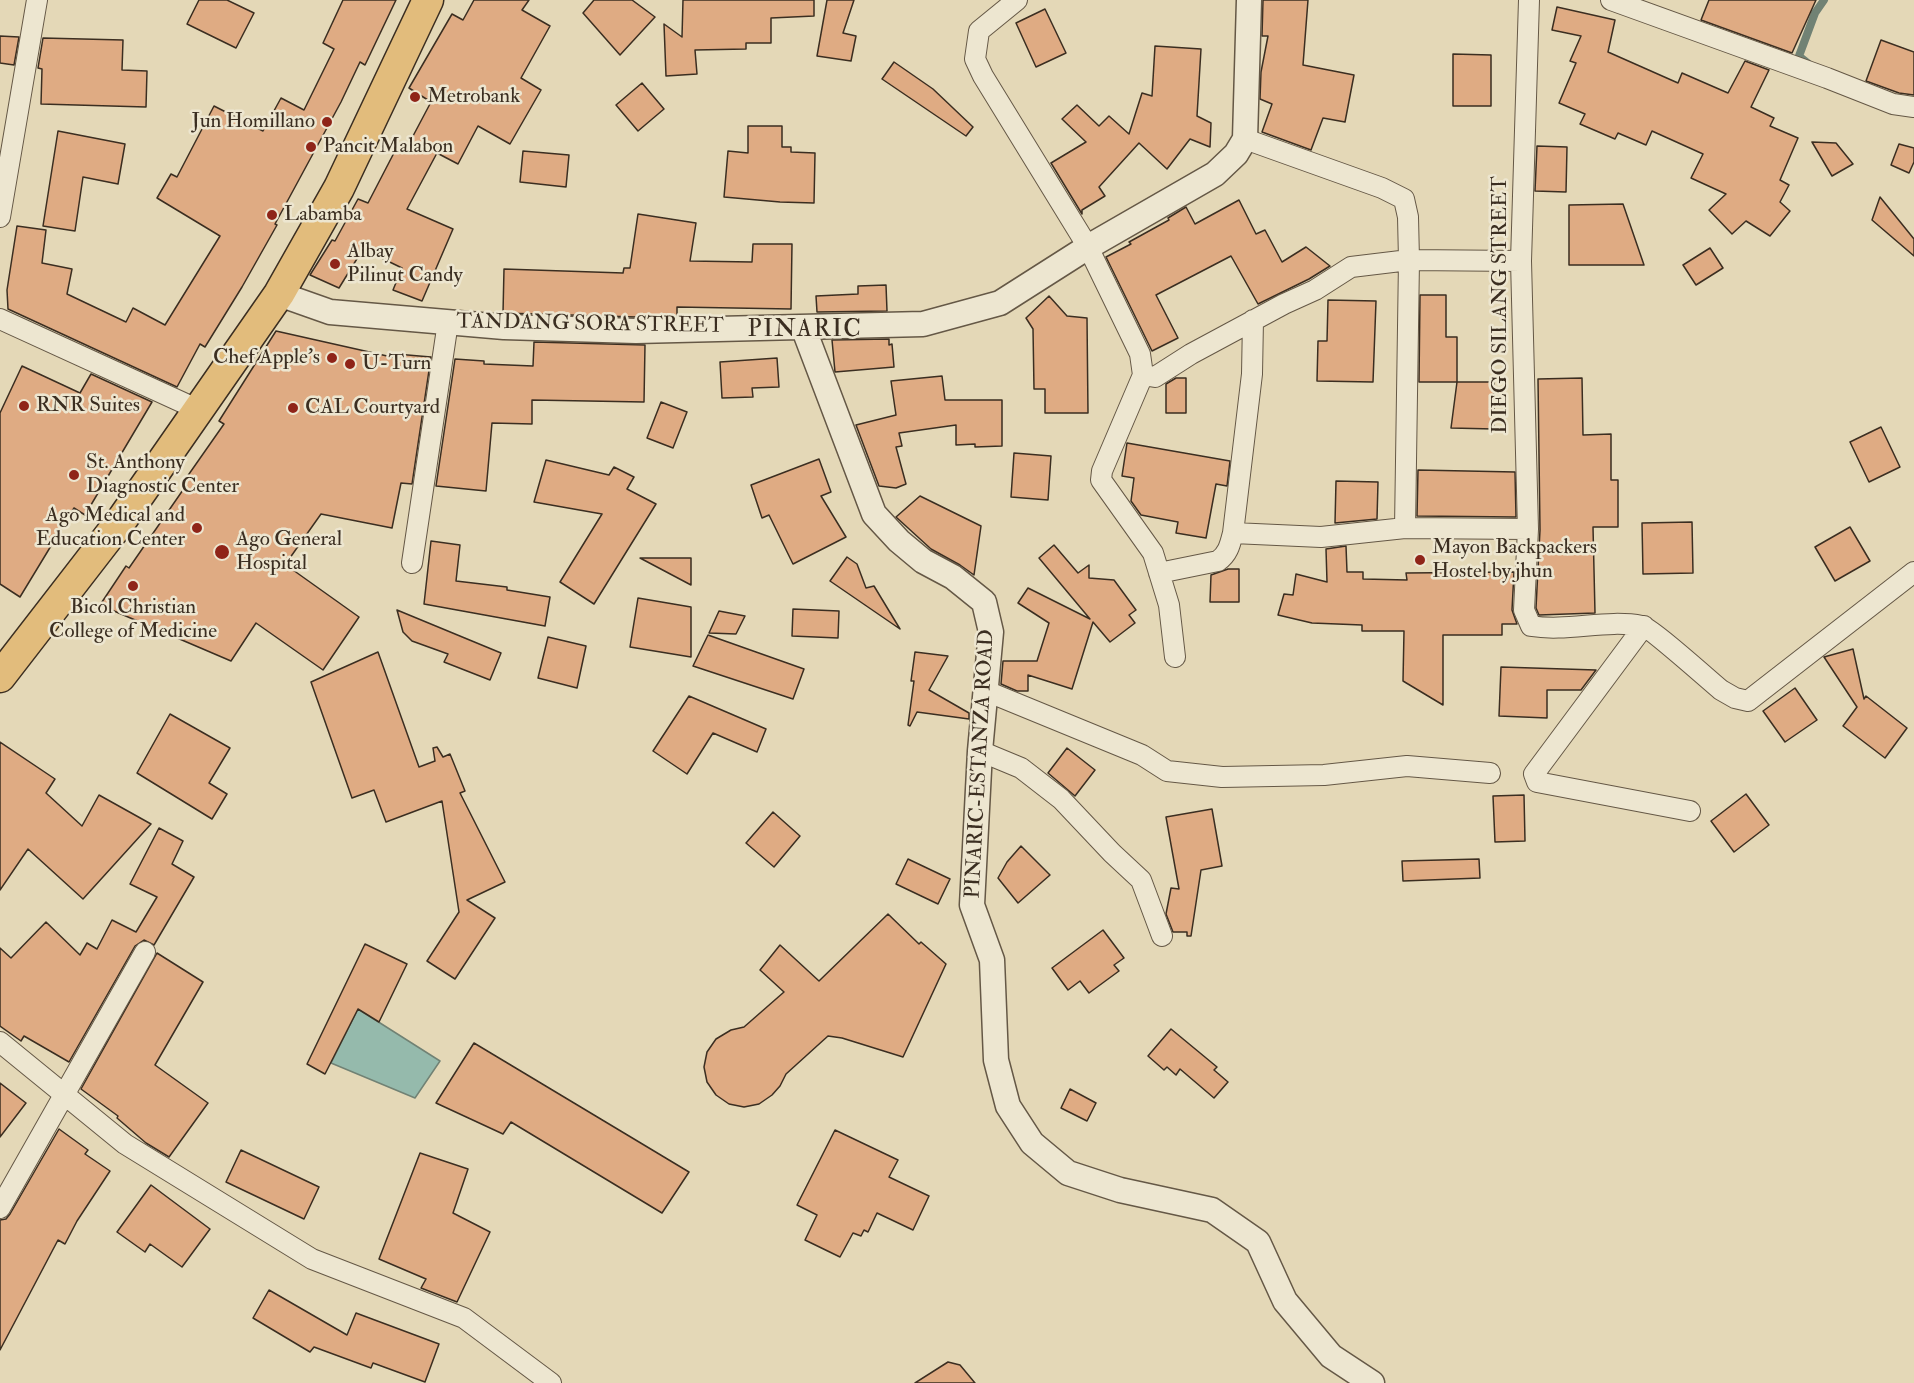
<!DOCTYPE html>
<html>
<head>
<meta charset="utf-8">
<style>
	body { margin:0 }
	canvas { display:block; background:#e4d8b7 }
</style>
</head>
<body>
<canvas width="1914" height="1383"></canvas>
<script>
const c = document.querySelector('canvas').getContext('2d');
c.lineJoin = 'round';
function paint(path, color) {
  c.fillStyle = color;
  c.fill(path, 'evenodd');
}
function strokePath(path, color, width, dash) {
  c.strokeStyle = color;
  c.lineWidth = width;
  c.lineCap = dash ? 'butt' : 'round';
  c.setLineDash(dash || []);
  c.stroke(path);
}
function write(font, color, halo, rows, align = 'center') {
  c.font = font + ' "IM FELL Double Pica",serif';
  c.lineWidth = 5;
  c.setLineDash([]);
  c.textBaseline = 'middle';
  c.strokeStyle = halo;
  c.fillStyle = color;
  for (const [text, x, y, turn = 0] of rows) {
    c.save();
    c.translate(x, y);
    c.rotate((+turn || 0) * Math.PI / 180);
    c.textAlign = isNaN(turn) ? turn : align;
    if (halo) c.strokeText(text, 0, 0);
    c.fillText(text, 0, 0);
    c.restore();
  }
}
const water = new Path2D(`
	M358 1009 440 1061 415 1098 331 1063Z`);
const stream = new Path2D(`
	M1809 64 1799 56 1815 13 1824 0`);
const building = new Path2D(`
	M199 0H227L254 13 236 48 187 24Z
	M343 0H396L365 65 360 62 341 102 275 224 277 225 242 287 205 347 200 344 177 387 8 309 7 290 17 226 46 230 42 263 72 269 67 294 126 322 133 308 165 325 220 236 157 198 171 174 177 177 214 106 263 131 281 98 304 110 334 49 323 43Z
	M474 0H529L522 10 550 26 521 78 541 90 510 144 478 126 458 164 437 153 407 209 453 229 422 301 393 290 402 268 363 249 339 288 310 275 332 240 335 241 358 199 368 203 396 149 404 153 431 102 409 88 452 14 463 20Z
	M594 0H632L655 17 620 55 583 13Z
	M683 0H814V16L771 18V43H746V49L695 50 697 74 666 76 664 24 682 37Z
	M827 0H854L843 33 856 36 851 61 817 56Z
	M1263 0H1308L1303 65 1354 75 1345 122 1323 118 1311 150 1262 132 1272 104 1260 99 1261 72 1268 36H1262Z
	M1709 0H1816L1792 53 1701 20Z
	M1557 7 1615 20 1608 52 1678 83 1682 73 1728 93 1745 61 1769 70 1751 107 1774 118 1770 126 1798 138 1780 180 1789 185 1780 202 1790 211 1770 236 1746 221 1732 234 1709 210 1726 194 1691 178 1703 154 1652 131 1646 145 1618 133 1615 139 1580 124 1585 114 1559 103 1576 63 1570 61 1581 36 1552 30Z
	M1045 9 1066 53 1036 67 1016 23Z
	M0 36 19 37 14 65 0 63Z
	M43 38 123 40 122 70 147 71 146 107 41 104 42 69 38 68Z
	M1881 40 1914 52V95L1899 93 1866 81Z
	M1155 46 1201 49 1197 116 1211 123 1210 147 1190 139 1167 169 1139 143 1099 187 1105 196 1082 210V214L1051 163 1086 142 1062 119 1077 105 1099 126 1109 116 1129 134 1142 93 1152 96Z
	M1453 54 1491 55V106H1453Z
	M894 62 933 89 973 127 966 136 882 79Z
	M642 83 664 109 638 131 616 105Z
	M748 126H782V147H791V152L815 153 814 203 780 202 724 197 728 151 748 153Z
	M58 131 125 144 118 184 83 177 75 231 43 226Z
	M1812 142 1836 143 1853 164 1832 176Z
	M1899 144 1914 148V162L1909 173 1891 165Z
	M1537 146 1567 147 1566 192 1535 191Z
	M523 151 569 155 566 187 520 182Z
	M1880 197 1914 239V256L1872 220Z
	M1239 200 1256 234 1265 230 1282 262 1306 247 1330 266 1309 279 1258 304 1231 256 1156 295 1178 338 1152 351 1106 257 1131 244 1129 242 1169 220 1168 218 1186 207 1195 224Z
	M1623 204 1644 265H1569V205Z
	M638 214 696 223 690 261 752 262 753 244H792L791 309 677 307V316L636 317 503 313 504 269 623 273 624 268H630Z
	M1710 248 1723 268 1696 285 1683 265Z
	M886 285 887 311 817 312 816 296 858 294V286Z
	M1420 295H1446V337H1457V382H1419Z
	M1049 296 1067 316 1087 318 1088 413H1045V389H1034L1033 329 1026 318Z
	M1328 300 1376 301 1373 382 1317 381 1318 341H1327Z
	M276 331 396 358V354L431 357 412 484 401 483 392 528 321 514 287 562 295 567 293 570 359 617 323 670 256 623 231 661 100 605 126 566 129 568 185 487 182 484 224 424 219 421Z
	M889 339V345L892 344 894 367 835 372 832 340Z
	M534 342 645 345 644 402 532 400V424L492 423 486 491 436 486 455 359 484 361V364L533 366Z
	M777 358 779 387 752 388 753 397 722 398 720 362Z
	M22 366 80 393 91 374 152 402 85 515 74 508 20 597 0 584V413Z
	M942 376 945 400H1002V446L975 447V444L956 445V425L899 433 902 446 896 447 906 484 896 488 879 486 856 425 896 415 891 381Z
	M1176 378H1186V413H1166V384Z
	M1582 378 1583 435 1611 434V480H1618V527H1593L1595 613 1539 615 1536 608 1540 530 1538 379Z
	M1457 382H1494V429L1451 428Z
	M661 402 687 412 673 448 647 438Z
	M1881 427 1900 467 1869 482 1850 442Z
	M1127 443 1230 461 1227 486 1216 484 1206 538 1176 533 1178 522 1141 515 1131 501 1134 478 1122 476Z
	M1014 453 1051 456 1048 500 1011 497Z
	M819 459 831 492 821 496 846 537 793 564 769 515 762 518 751 485Z
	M546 460 609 475 614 467 634 477 627 489 656 504 594 604 560 582 602 514 534 502Z
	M1418 470 1515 472 1516 517 1417 516Z
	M1336 481 1378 482 1377 519 1335 523Z
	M920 496 981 526 974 575 960 565 931 549 896 517Z
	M1692 522 1693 573 1643 574 1642 523Z
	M1850 527 1870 561 1835 581 1815 547Z
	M431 541 460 545 456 581 507 587V590L550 597 545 626 424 604Z
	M1054 545 1078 573 1089 565V578L1114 580 1136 610 1129 615 1135 623 1110 642 1093 622 1072 689 1028 675V691H1017L1001 684 1003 661H1037L1049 623 1018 603 1028 588 1090 619 1039 558Z
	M1346 546 1347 572H1363V579L1407 580 1406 573 1514 572 1512 610 1517 624H1502V635H1443V705L1403 681 1404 631H1362V625L1312 623 1278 615 1284 594 1293 595 1296 574 1327 582 1326 549Z
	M847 557 857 564 866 588 874 586 900 629 830 581Z
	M640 558H691V585Z
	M1228 569H1239V602H1210L1211 575Z
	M638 598 691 607V657L630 647Z
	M793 609 839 611 838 638 792 636Z
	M397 610 501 653 490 680 444 662 448 654 412 641 403 632Z
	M719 611 745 616 736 634 709 633Z
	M708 635 804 669 793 699 693 666Z
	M548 637 586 646 577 688 538 678Z
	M1853 649 1864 699 1866 696 1907 728 1885 758 1843 726 1857 707 1824 657Z
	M378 652 419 767 435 761 433 748 437 747 443 757 450 754 465 791 460 793 505 882 467 900 495 918 455 979 427 961 459 912 442 801 386 822 374 790 352 798 311 682Z
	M915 652 948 656 929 690 969 713V719L917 712 910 726 908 725 914 681H911Z
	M1501 667 1596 670 1581 690H1547V718L1499 716Z
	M1795 688 1817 720 1785 742 1763 711Z
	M689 696 766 729 757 752 713 733 687 774 653 751Z
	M170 714 230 748 209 783 227 794 212 819 137 773Z
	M0 742 55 779 46 793 82 826 99 795 151 824 83 899 28 849 0 890Z
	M1067 748 1095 770 1075 796 1048 773Z
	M1746 794 1769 825 1734 852 1711 821Z
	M1524 795 1525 841 1495 842 1493 796Z
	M1212 809 1222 866 1201 870 1191 936H1187V932H1173L1166 914 1171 888 1179 889 1166 817Z
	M773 812 800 836 774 867 746 843Z
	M159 828 183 841 172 864 194 877 154 945 144 940 135 946 69 1062 24 1036 21 1041 0 1026V948L11 958 46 922 80 955 87 943 97 949 112 920 136 932 157 897 130 884Z
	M1021 846 1050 875 1018 903 998 878 1007 862Z
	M908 859 950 879 938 904 896 884Z
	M1479 859 1480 878 1403 881 1402 861Z
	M888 914 919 944 921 942 946 964 903 1057 842 1038 828 1036 786 1074 780 1086 772 1095 759 1104 744 1107 729 1104 716 1095 707 1082 704 1067 707 1052 716 1039 731 1030 744 1027 784 992 760 970 780 945 819 981Z
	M1103 930 1124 958 1114 965 1119 971 1089 993 1080 981 1068 990 1052 968Z
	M365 944 407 964 379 1022 358 1009 325 1074 307 1064Z
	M157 953 203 982 155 1065 208 1103 169 1157 146 1143 117 1118 118 1116 81 1089Z
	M1171 1029 1217 1067 1214 1070 1228 1082 1214 1098 1180 1069 1176 1075 1167 1067 1164 1070 1148 1056Z
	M474 1043 689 1172 662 1213 511 1122 503 1134 436 1103Z
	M0 1083 26 1103 0 1137Z
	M1070 1089 1096 1103 1087 1121 1061 1108Z
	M59 1129 88 1150 85 1154 110 1171 77 1221 65 1244 58 1240 0 1350V1220L6 1219 10 1214Z
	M835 1130 898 1160 889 1177 929 1196 913 1230 877 1213 868 1232 864 1230 861 1236 853 1233 840 1257 805 1240 817 1215 797 1205Z
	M241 1150 319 1187 304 1219 226 1182Z
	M420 1153 468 1169 453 1213 490 1232 457 1302 421 1288 426 1279 379 1259Z
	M151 1185 210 1229 182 1267 150 1244 145 1252 117 1232Z
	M269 1290 347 1335 356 1313 439 1344 425 1382 373 1363 371 1368 314 1347 310 1352 253 1318Z
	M948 1362 960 1365 975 1383H915Z`);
const minor = new Path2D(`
	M1017 0 979 31 975 59 983 76 1088 247 1140 354 1143 375 1102 471 1101 480 1153 553 1169 605 1175 657
	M1529 0 1521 261 1528 529 1524 610 1531 626C1568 632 1606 619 1642 626 1651 628 1709 680 1721 690L1735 698 1748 701 1914 572
	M1611 0 1827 78 1893 104 1914 107
	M1245 139 1382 188 1404 199 1408 217 1409 260 1405 528 1528 529
	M0 217 37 0
	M0 319 199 410
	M1143 375 1155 377 1191 354 1284 304 1315 290 1351 267 1409 260 1521 261
	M1233 533 1321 537 1405 528
	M412 563 448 322
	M1159 573 1218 561C1228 554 1230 545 1233 533L1252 374 1253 320
	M1644 626 1534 774 1537 782 1690 811
	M986 691 1142 755 1167 771 1222 777 1324 775 1407 766 1490 773
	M980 751 1021 768 1061 799 1112 853 1141 880 1162 936
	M0 1042 125 1144 312 1259 464 1318 551 1383
	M0 1208 145 952`);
const tertiary = new Path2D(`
	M279 294 330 312 504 327 636 331 923 324 1000 303 1088 247 1215 174 1236 154 1245 139 1249 0
	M803 327 874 514 899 541 923 561 953 577 984 602 991 632 980 751 972 905 992 960 996 1060 1008 1106 1032 1143 1068 1173 1120 1190 1212 1210 1258 1242 1285 1301 1331 1356 1372 1383`);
const primary = new Path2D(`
	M0 677 123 518 279 294 339 188 428 0`);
const markers = [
	[415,97,6,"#8f2418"],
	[327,122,6,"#8f2418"],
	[311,147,6,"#8f2418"],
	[272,215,6,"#8f2418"],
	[335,264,6,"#8f2418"],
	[332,358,6,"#8f2418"],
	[350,364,6,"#8f2418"],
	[24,406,6,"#8f2418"],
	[293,408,6,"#8f2418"],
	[74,475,6,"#8f2418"],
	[197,528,6,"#8f2418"],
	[222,552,8,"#8f2418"],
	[1420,560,6,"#8f2418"],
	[133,586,6,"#8f2418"]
];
const poiNames = [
	["Metrobank",427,97],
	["Jun Homillano",315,122,"right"],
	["Pancit Malabon",323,147],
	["Labamba",284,215],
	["Albay",347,252],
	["Pilinut Candy",347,276],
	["Chef Apple's",320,358,"right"],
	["U-Turn",362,364],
	["RNR Suites",36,406],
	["CAL Courtyard",305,408],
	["St. Anthony",86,463],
	["Diagnostic Center",86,487],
	["Ago Medical and",185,516,"right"],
	["Education Center",185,540,"right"],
	["Ago General",236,540],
	["Hospital",236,564],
	["Mayon Backpackers",1432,548],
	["Hostel by jhun",1432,572],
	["Bicol Christian",133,608,"center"],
	["College of Medicine",133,632,"center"]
];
const streetNames = [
	["DIEGO SILANG STREET",1501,305,-90],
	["TANDANG SORA STREET",590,325,1],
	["PINARIC-ESTANZA ROAD",981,764,-87]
];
const quarterNames = [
	["PINARIC",805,331]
];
paint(water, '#95baac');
strokePath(water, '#718274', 1.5);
strokePath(stream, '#718274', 8);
paint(building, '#dfab83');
strokePath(building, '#3b2e21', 1.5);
strokePath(minor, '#655846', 22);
strokePath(tertiary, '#655846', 27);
strokePath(primary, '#3b2e21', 33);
strokePath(minor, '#ede6d0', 20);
strokePath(tertiary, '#ede6d0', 24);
strokePath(primary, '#e2bc7c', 30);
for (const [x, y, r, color] of markers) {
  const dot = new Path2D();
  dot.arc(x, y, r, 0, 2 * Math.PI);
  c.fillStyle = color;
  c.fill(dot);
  strokePath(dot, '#ede6d0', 2);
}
write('21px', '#3b2e21', '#ede6d0', poiNames, 'left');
write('21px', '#3b2e21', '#ede6d0', streetNames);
c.letterSpacing = '1.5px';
write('24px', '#3b2e21', '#ede6d0', quarterNames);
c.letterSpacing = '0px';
</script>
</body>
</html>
